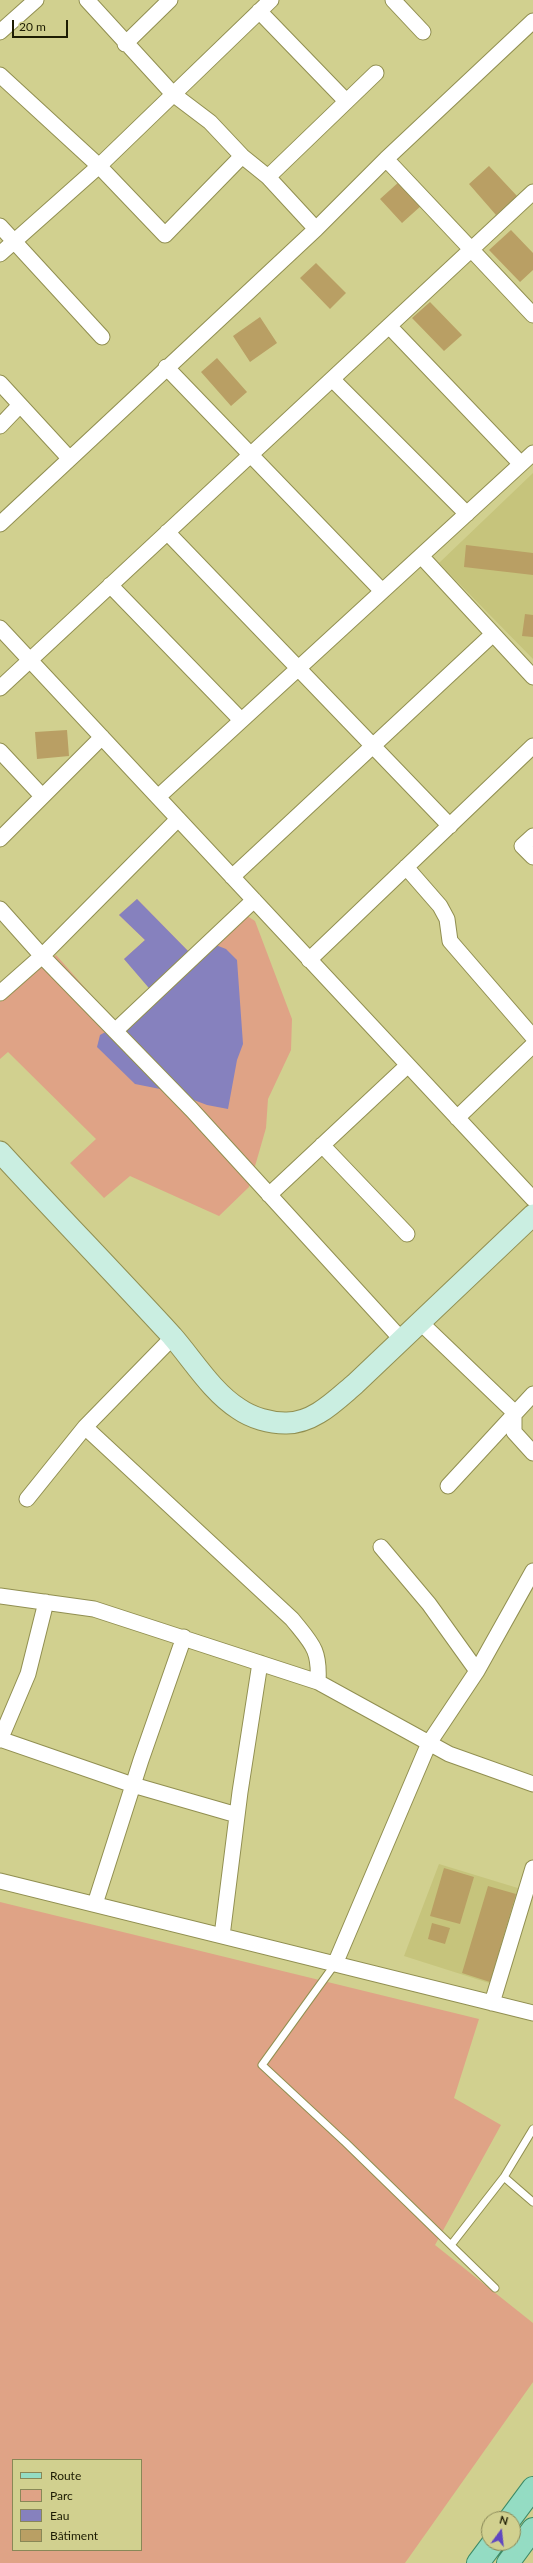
<!DOCTYPE html>
<html>
<head>
<meta charset="utf-8">
<style>
	body { margin:0 }
	#map { position:relative; width:533px; height:2563px; overflow:hidden; background:#d1d08f; font-family:Lato,sans-serif }
	canvas { display:block }
	.legend { position:absolute; left:12px; top:2459px; width:130px; height:92px; box-sizing:border-box; background:#d1d08f; border:1px solid #898857; margin:0; padding:5px 7px; list-style:none; font-size:12px; color:#1d1c03 }
	.legend li { display:flex; align-items:center; gap:8px; height:20px }
	.legend b { width:20px; border:1px solid #898857 }
	.north { position:absolute; left:481px; top:2511px; width:40px; height:40px; box-sizing:border-box; background:#d1d08f; border:1px solid #898857; border-radius:50%; rotate:15deg; font-size:11px; font-weight:700; line-height:16px; text-align:center; color:#1d1c03 }
	.north::after { content:''; display:block; margin:auto; width:14px; height:18px; background:#6048c1; clip-path:polygon(50% 0,100% 100%,50% 72%,0 100%) }
	.scale { position:absolute; left:12px; top:20px; width:56px; height:18px; box-sizing:border-box; border:2px solid #1d1c03; border-top:0; padding-left:5px; font-size:12px; line-height:14px; white-space:nowrap; color:#1d1c03; -webkit-text-stroke:3px #d1d08f; paint-order:stroke }
</style>
</head>
<body>
<div id="map">
<canvas width="533" height="2563"></canvas>
<ul class="legend">
<li><b style="height:5px;background:#94dcc3"></b>Route</li>
<li><b style="height:11px;background:#dfa386"></b>Parc</li>
<li><b style="height:11px;background:#8681be"></b>Eau</li>
<li><b style="height:11px;background:#b99f64"></b>Bâtiment</li>
</ul>
<div class="north">N</div>
<div class="scale">20 m</div>
</div>
<script>
const c = document.querySelector('canvas').getContext('2d');
c.lineJoin = 'round';
function paint(path, color) {
  c.fillStyle = color;
  c.fill(path, 'evenodd');
}
function strokePath(path, color, width, dash) {
  c.strokeStyle = color;
  c.lineWidth = width;
  c.lineCap = dash ? 'butt' : 'round';
  c.setLineDash(dash || []);
  c.stroke(path);
}
const built = new Path2D(`
	M533 473V659L439 563Z
	M439 1864 521 1889 492 1984 404 1956Z`);
const green = new Path2D(`
	M137 899 189 952 238 910 255 921 292 1019 291 1050 268 1099 266 1128 249 1187 219 1216 130 1176 104 1198 70 1163 96 1139 8 1052 0 1059V1002L56 955 118 1025 154 993 124 959 145 940 119 915Z
	M0 1902 479 2019 454 2098 501 2125 435 2245 533 2323V2382L405 2563H0ZM13 2460H141V2550H13Z`);
const water = new Path2D(`
	M137 899 189 952 203 940 226 949 237 960 243 1044 237 1060 228 1109 207 1105 170 1091 135 1084 97 1047 100 1035 118 1025 154 994 124 959 145 940 119 915Z`);
const building = new Path2D(`
	M489 166 517 196 496 215 469 184Z
	M400 181 422 205 402 223 380 199Z
	M511 230 533 253V270L520 282 489 250Z
	M316 263 346 293 330 309 300 278Z
	M430 302 462 335 444 351 412 318Z
	M260 317 277 343 250 362 233 336Z
	M217 358 247 392 231 406 201 372Z
	M466 545 533 553V575L464 567Z
	M525 614 533 615V637L522 636Z
	M67 730 69 756 37 759 35 732Z
	M444 1868 474 1877 460 1924 430 1916Z
	M488 1886 516 1894 490 1982 462 1973Z
	M432 1923 450 1928 445 1944 428 1939Z`);
const lane = new Path2D(`
	M335 1964 262 2065 346 2143 495 2288
	M533 2129 504 2177 533 2202
	M451 2245 504 2177`);
const street = new Path2D(`
	M87 0 173 94 210 122 242 156 268 177 316 229
	M393 0 423 32
	M259 11 346 101
	M0 32 36 0
	M125 44 170 0
	M0 75 99 166 165 235 242 156
	M386 159 533 315
	M268 177 376 73
	M0 226 102 337
	M0 254 99 166 271 0
	M389 326 521 464
	M166 367 382 591
	M332 379 467 514
	M0 383 69 458
	M0 426 20 405
	M0 524 316 229 386 159 533 21
	M167 532 450 826
	M421 556 533 677
	M110 585 241 720
	M0 628 533 1199
	M0 688 533 192
	M0 751 42 796
	M158 797 533 453
	M533 836 522 846 533 857
	M0 839 102 737
	M406 867 440 906 447 919 450 941 533 1037
	M232 877 493 634
	M0 909 42 956 192 1110 402 1340
	M309 960 533 746
	M0 993 42 956 178 819
	M115 1031 254 900
	M457 1118 533 1045
	M322 1145 407 1234
	M269 1195 408 1065
	M420 1322 514 1412V1432L533 1453
	M85 1427 292 1619C312 1644 320 1649 318 1682
	M448 1486 533 1394
	M27 1499 85 1427 173 1337
	M381 1547 429 1604 477 1671
	M0 1596 94 1609 318 1682 449 1754 533 1784
	M0 1739 133 1785 237 1815
	M0 1740 28 1674 46 1602
	M0 1881 533 2013
	M95 1904 141 1760 184 1637
	M222 1936 240 1792 260 1663
	M335 1964 429 1743 477 1671 533 1571
	M492 2003 533 1868`);
const secondary = new Path2D(`
	M0 1152C57 1214 115 1274 172 1336 193 1360 212 1392 239 1409 252 1418 270 1423 285 1423 313 1424 336 1400 355 1384L533 1215`);
const primary = new Path2D(`
	M510 2519 533 2488
	M478 2563 493 2543
	M508 2563 533 2529`);
paint(built, '#c6c47c');
paint(green, '#dfa386');
paint(water, '#8681be');
paint(building, '#b99f64');
strokePath(lane, '#918f51', 9);
strokePath(street, '#918f51', 17);
strokePath(secondary, '#918f51', 23);
strokePath(primary, '#3c8a66', 24);
strokePath(lane, '#fff', 7);
strokePath(street, '#fff', 15);
strokePath(secondary, '#caeee1', 21);
strokePath(primary, '#94dcc3', 22);
</script>
</body>
</html>
